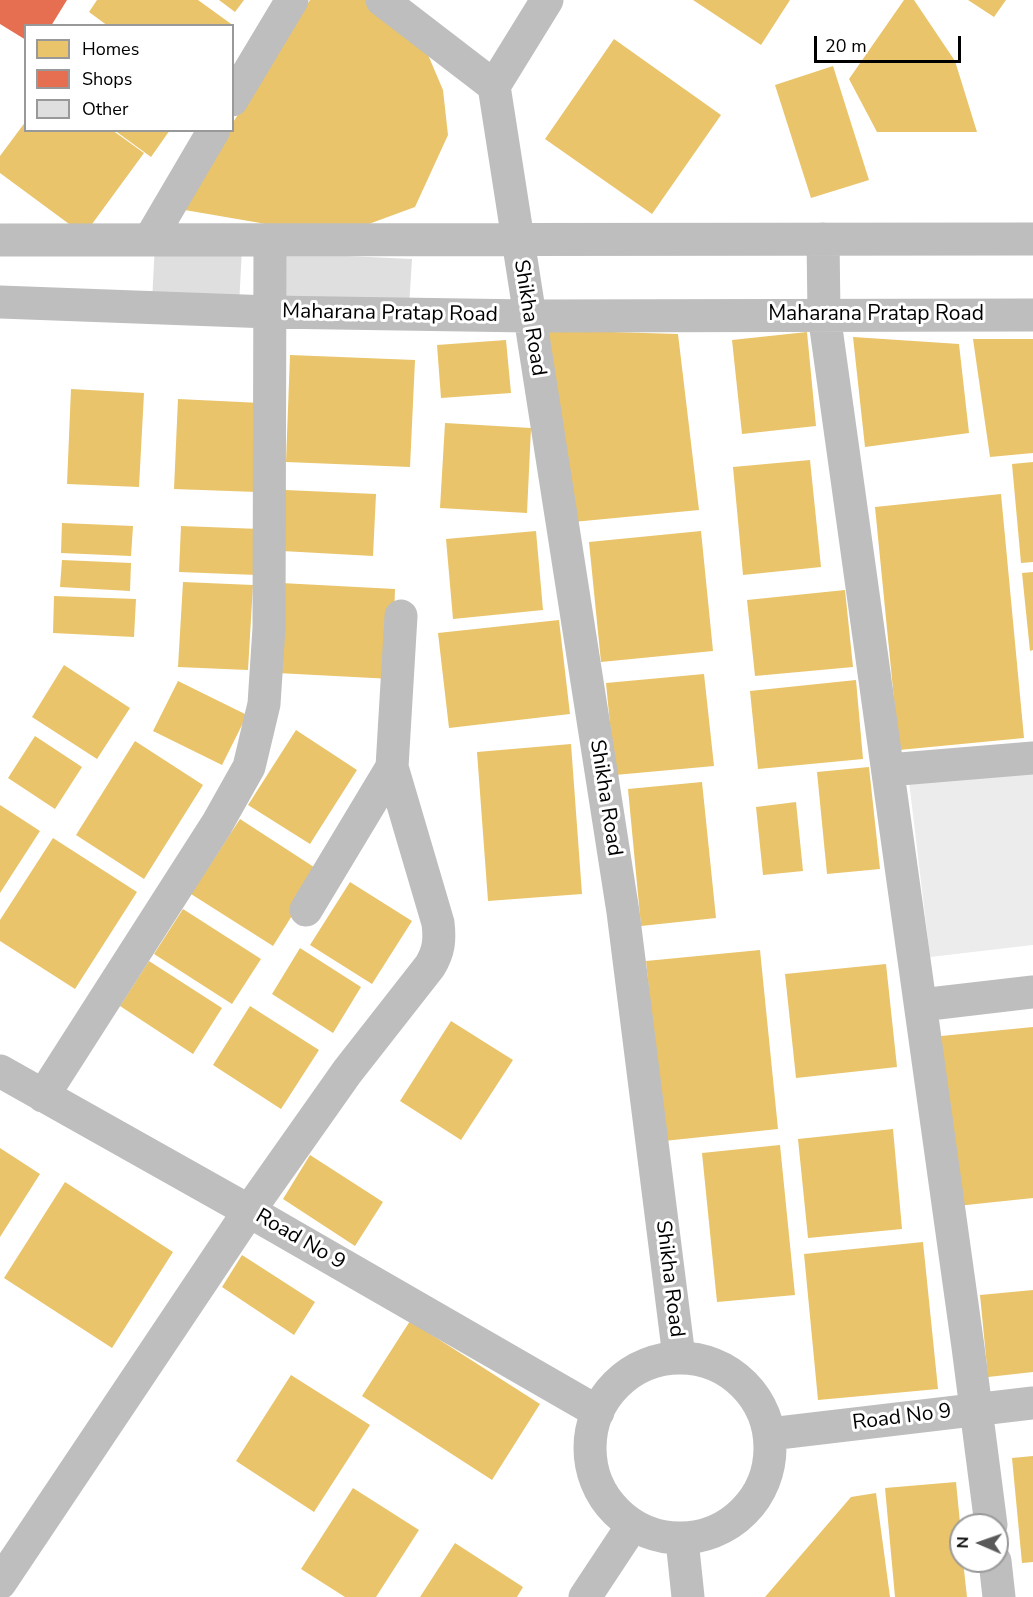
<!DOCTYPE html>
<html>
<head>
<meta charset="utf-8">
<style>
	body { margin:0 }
	#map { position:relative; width:1033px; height:1597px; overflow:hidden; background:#fff; font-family:"Nunito Sans",sans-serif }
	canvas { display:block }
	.legend { position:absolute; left:24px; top:24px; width:210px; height:108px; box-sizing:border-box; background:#fff; border:2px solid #999; margin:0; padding:8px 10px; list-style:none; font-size:18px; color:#000 }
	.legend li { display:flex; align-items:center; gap:12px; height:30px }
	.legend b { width:30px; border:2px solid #999 }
	.north { position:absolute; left:949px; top:1513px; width:60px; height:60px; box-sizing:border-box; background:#fff; border:2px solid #999; border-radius:50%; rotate:272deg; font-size:16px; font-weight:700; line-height:24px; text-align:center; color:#000 }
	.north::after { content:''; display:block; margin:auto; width:21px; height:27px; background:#595959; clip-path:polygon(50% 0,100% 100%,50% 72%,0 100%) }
	.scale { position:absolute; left:814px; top:36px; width:147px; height:27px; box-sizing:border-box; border:3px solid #000; border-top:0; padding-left:8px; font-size:18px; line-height:21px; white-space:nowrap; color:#000; -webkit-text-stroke:4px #fff; paint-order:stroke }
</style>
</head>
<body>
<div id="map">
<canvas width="1033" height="1597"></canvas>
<ul class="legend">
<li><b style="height:16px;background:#e9c46a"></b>Homes</li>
<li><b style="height:16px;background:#e76f51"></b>Shops</li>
<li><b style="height:16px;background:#dfdfdf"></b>Other</li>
</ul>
<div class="north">N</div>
<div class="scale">20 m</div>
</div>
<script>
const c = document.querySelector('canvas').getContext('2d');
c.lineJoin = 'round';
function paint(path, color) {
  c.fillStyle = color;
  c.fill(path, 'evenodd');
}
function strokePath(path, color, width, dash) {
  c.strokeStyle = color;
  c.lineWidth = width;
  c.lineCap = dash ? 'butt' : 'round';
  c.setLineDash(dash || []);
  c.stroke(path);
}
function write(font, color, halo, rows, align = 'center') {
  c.font = font + ' "Nunito Sans",sans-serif';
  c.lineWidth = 6;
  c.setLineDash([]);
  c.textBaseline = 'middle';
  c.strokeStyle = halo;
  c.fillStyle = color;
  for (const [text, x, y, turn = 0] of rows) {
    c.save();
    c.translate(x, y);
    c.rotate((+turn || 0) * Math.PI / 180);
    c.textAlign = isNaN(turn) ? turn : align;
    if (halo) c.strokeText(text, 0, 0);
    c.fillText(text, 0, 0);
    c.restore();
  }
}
const green = new Path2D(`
	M1033 759V945L930 957 908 773Z`);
const homes = new Path2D(`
	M97 0H198L234 26H108L89 12Z
	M219 0H244L235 12Z
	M310 0H371L420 36 443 90 448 135 415 207 336 236 179 209 228 130H232V124Z
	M693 0H790L761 45Z
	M904 0H914L955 61 977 132H877L849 79Z
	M968 0H1006L994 17Z
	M614 39 721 115 652 214 545 139Z
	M833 66 869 180 811 198 775 85Z
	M26 121V130H112L144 153 84 235 0 173V156Z
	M114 130H170L151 157Z
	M547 330 678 334 699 510 573 522Z
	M807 332 816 426 742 434 732 340Z
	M853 337 959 344 969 433 865 447Z
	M973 339H1033V453L990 457Z
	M506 340 511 393 441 398 437 345Z
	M290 355 415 360 410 467 286 462Z
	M71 389 144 393 139 487 67 484Z
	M178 399 261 403 257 492 174 489Z
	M445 423 531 428 527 513 440 508Z
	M810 460 821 567 743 575 733 467Z
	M1033 462V562L1021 563 1012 464Z
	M285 490 376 494 373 556 282 551Z
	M1001 494 1024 738 899 750 875 507Z
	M62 523 133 526 131 556 61 553Z
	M181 526 260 529 257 575 179 572Z
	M536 531 543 610 453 619 446 539Z
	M701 531 713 651 601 662 589 542Z
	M62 560 131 563 130 591 60 587Z
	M1033 572V650L1030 651 1022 573Z
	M183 582 253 585 248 670 178 667Z
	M281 583 395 589 392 679 277 673Z
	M845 590 853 667 755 676 747 600Z
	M54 596 136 599 134 637 53 633Z
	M559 620 570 714 449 728 438 633Z
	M64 665 130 708 97 759 32 717Z
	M704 674 714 766 615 775 606 683Z
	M856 680 863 759 758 769 750 691Z
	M178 681 247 715 222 765 153 731Z
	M296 730 357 770 310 844 248 805Z
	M35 736 82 767 55 809 8 778Z
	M135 741 203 785 144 879 76 835Z
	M571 744 582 894 488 901 477 752Z
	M869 767 880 869 827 874 817 772Z
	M702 782 716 918 641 926 628 789Z
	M796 802 803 871 763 875 756 807Z
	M0 805 40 831 0 893Z
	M240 819 320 871 273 946 191 894Z
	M53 838 137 892 75 989 0 941V920Z
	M350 882 412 921 372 984 310 945Z
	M183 909 261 959 232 1004 154 954Z
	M300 948 361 987 333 1033 272 994Z
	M760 950 778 1129 664 1141 646 961Z
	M149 961 222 1008 193 1054 120 1006Z
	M886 964 897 1067 796 1078 785 974Z
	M250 1006 319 1050 281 1109 213 1065Z
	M451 1021 513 1060 461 1140 400 1101Z
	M1033 1027V1198L957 1206 941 1036Z
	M893 1129 902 1229 808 1238 798 1139Z
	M780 1145 795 1295 717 1302 702 1153Z
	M0 1148 40 1174 0 1237Z
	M310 1155 383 1202 355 1246 283 1199Z
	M65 1182 173 1252 112 1348 4 1278Z
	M923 1242 938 1389 818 1400 804 1254Z
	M242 1255 315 1302 294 1335 222 1287Z
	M1033 1290V1372L988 1377 980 1295Z
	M410 1321 540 1404 492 1480 362 1396Z
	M291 1375 370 1425 314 1512 236 1461Z
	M1033 1456V1562L1022 1563 1012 1458Z
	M956 1482 961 1533V1561H963L967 1597H895L885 1488Z
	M353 1488 419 1530 376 1597H345L301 1569Z
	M876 1493 890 1597H765L851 1497Z
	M455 1543 523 1587 517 1597H420Z`);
const shops = new Path2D(`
	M0 0H67L51 26H26V40L0 24Z`);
const building = new Path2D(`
	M155 243 242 248 239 306 152 302Z
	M282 253 412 259 409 307 280 301Z`);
const minor = new Path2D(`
	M382 0 494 86
	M547 0 494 86 623 912 679 1357
	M232 100 292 0
	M150 239 214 130
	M823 239 824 314 968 1347 991 1525
	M0 240 1033 239
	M0 302 270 312 529 316 1033 315
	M888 770 1033 758
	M306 910 392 767
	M921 1005 1033 992
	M0 1071 249 1211 598 1412
	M43 1096 217 824 249 767 264 704 269 628 270 240
	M590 1448a90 90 0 1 1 180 0a90 90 0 1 1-180 0Z
	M770 1434 1033 1403
	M682 1540 688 1597
	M995 1561 999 1597
	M0 1583 249 1211 347 1072 430 966C439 951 440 940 438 923L392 767 401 616
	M585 1597 632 1526`);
const streetNames = [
	["Maharana Pratap Road",390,314,1],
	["Maharana Pratap Road",876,315],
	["Shikha Road",529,318,81],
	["Shikha Road",605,798,81],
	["Road No 9",300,1240,30],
	["Shikha Road",669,1279,83],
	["Road No 9",902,1418,-7]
];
paint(green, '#ececec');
paint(homes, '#e9c46a');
paint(shops, '#e76f51');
paint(building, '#dfdfdf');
strokePath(minor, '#bebebe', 33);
write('21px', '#000', '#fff', streetNames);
</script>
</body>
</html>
